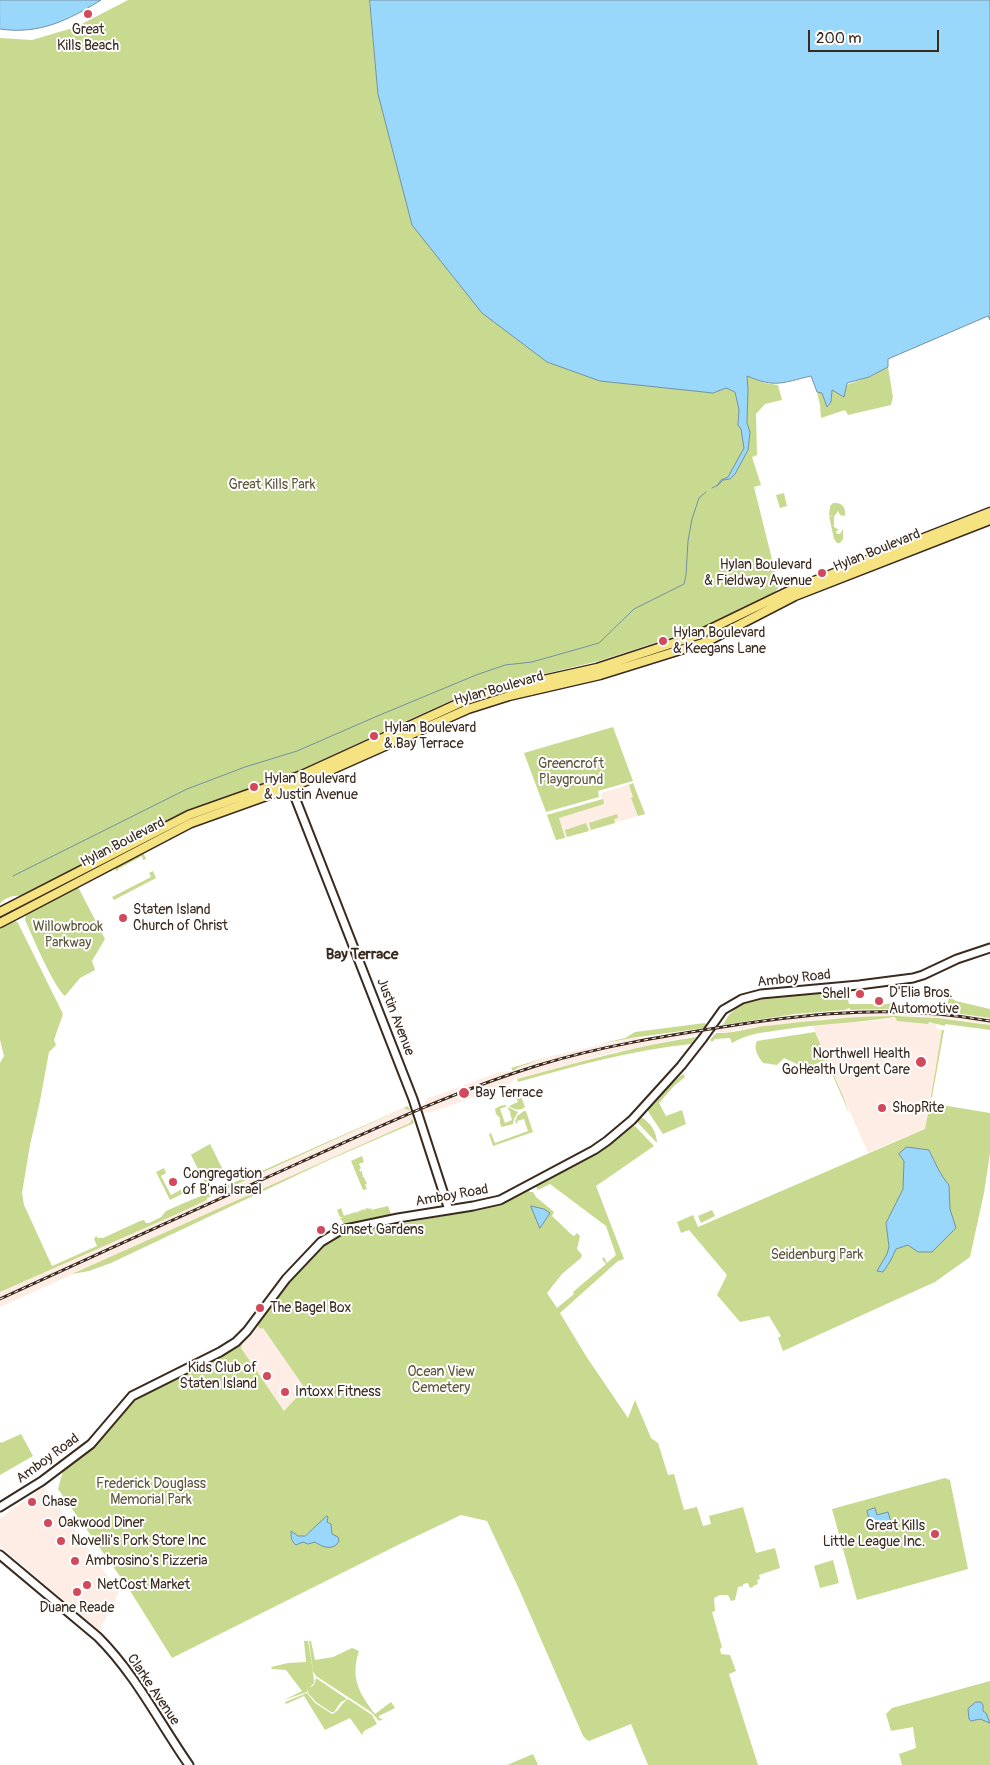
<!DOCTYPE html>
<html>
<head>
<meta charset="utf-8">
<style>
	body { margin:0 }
	#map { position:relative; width:990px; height:1765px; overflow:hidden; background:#fff; font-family:Pangolin,sans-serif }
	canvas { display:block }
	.scale { position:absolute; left:808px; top:30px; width:131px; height:22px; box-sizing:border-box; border:2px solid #3b2a1e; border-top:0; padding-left:6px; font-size:15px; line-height:18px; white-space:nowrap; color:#3b2a1e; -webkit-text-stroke:4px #fff; paint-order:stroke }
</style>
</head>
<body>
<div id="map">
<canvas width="990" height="1765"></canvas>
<div class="scale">200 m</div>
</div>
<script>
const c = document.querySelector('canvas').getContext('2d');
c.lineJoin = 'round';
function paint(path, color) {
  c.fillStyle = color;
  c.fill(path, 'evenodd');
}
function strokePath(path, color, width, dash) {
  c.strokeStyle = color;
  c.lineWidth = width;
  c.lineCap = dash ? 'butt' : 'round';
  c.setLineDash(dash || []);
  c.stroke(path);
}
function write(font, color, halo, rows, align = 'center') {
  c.font = font + ' Pangolin,sans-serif';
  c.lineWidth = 4;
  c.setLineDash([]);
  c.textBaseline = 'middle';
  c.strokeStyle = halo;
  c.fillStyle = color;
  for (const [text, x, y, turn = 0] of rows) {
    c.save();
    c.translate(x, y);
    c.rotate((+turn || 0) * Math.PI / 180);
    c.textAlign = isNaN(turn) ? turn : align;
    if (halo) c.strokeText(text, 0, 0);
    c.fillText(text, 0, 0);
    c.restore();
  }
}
const built = new Path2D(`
	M633 783 645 814 556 840 547 815 602 799 601 793Z
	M865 1009H907L944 1012 990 1018V1025L956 1019 917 1016H878L825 1019 735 1030 729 1033 716 1032 696 1035 603 1055 560 1067 515 1079 508 1085 429 1113 427 1112 412 1118 410 1123 0 1307V1292L207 1200 208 1202 215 1199 213 1196 226 1190 393 1113 404 1108 410 1111 424 1104 427 1099 499 1072 512 1071 519 1067 552 1056 631 1038H641L780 1016Z
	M895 1017 897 1020 937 1023 936 1028 944 1030 931 1103 929 1104 925 1129 868 1153 812 1025 881 1020Z
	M259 1322 305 1388 284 1411 239 1345Z
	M44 1487 119 1592 99 1631 0 1546V1518Z`);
const green = new Path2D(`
	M128 0H370L378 94 713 393 726 388 735 392 746 375 765 383 778 385 782 400 765 404 756 414 757 455 752 457 761 485 754 487 779 587 775 592 701 628 599 661 544 674H537V676L496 685 461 696 302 769 184 812 20 896C13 895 4 898 0 904V38L32 40 76 27Z
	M888 367 893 397 891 405 848 415 845 410 821 418 820 405 817 392 822 393 827 407 831 402 832 390 869 377Z
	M784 493 787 506 780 508 776 495Z
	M833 503C843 502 846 508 845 516L840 515 838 511 834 517 829 515 830 506Z
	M829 516 834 517V527L839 530 836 531 837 534H840L843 529V539L840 543H837L834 539Z
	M613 727 633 781 598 791 599 797 546 812 524 753Z
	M633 783 645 814 638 816 631 798 633 797 629 785Z
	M603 799 604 804 559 818 565 838 556 840 547 815Z
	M617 814 618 818 614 819 615 823 591 830 589 823Z
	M586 823 589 831 567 837 565 830Z
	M143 852 146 859 143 860 142 856 118 869 117 872 114 867Z
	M153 871 156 878 114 900 112 897 151 877 149 873Z
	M78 887 105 939 92 961 95 970 80 978 65 996C53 986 33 937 25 920L26 915Z
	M14 920 18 923 63 1014 54 1040 56 1045 49 1052 40 1101 30 1145 22 1193 24 1205 52 1266 97 1246 94 1239 96 1236 98 1238H103L140 1221 144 1220 146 1223H149L161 1217 166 1211 184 1203 264 1170 408 1106 410 1111 404 1108 393 1113 207 1198V1200L179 1213 0 1292V1063L4 1056 0 1040V928Z
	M831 991 835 994H847L849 1004H873L874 1006 892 1003 893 1007H947L949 997 956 1001 990 1009V1018C943 1011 898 1007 851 1010L849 1008 845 1010 795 1014 723 1025C726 1020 727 1016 732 1012 753 991 802 994 831 991Z
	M896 1016 938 1018 990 1025V1030L945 1024V1026L929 1022 928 1024 897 1021 895 1017C857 1023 818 1024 780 1030 761 1033 749 1033 732 1043L730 1038 715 1039 712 1042 710 1040 716 1033C732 1034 749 1028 765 1026 809 1021 852 1016 896 1016Z
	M705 1023 706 1025 704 1028 631 1038 596 1045 551 1056 519 1067 513 1071 511 1068 555 1055 625 1038 635 1032Z
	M942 1030H944L932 1097H931Z
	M815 1032 843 1096 850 1115 826 1060 805 1068 784 1058 777 1065 763 1063C758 1057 753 1048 757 1041Z
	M696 1037 691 1044C632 1050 575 1066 518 1082L517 1079C576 1063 635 1046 696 1037Z
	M684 1074 685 1077 674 1086 659 1103 666 1116 682 1110 686 1124 663 1134 649 1113 647 1107C654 1101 679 1075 684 1074Z
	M513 1089H518L525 1107C520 1111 514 1110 509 1106L518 1102Z
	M930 1103 990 1113V1153L984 1193 970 1257 935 1282 783 1351 778 1338 781 1336 769 1316 740 1322 717 1295 727 1275 689 1230 681 1233 677 1222 693 1215 698 1227 925 1129Z
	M505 1105 507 1106 500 1109 505 1123 512 1120 510 1113 511 1112 509 1111 508 1107 518 1112 514 1119 513 1124 502 1127 500 1124V1118L496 1114 495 1109 500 1106Z
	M524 1111H526L533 1132 493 1146 489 1134 491 1133 495 1143 528 1131 524 1119 517 1121 518 1124 515 1122 517 1116Z
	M641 1117C650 1122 657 1132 657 1143L638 1123V1119Z
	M412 1118 414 1123 329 1160 111 1263 89 1271 72 1274 410 1123Z
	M635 1126 654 1146 596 1186 624 1259 618 1261 560 1313 586 1356 628 1418 635 1400 651 1438 658 1443 668 1475 674 1474 684 1510 697 1507 703 1526 711 1524 709 1516 743 1507 756 1553 775 1548 780 1568 759 1575 760 1579 757 1580 758 1584 753 1586V1587L750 1588 748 1583 743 1584V1586L738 1587 735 1600 731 1601 728 1595H720L714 1598 715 1611 712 1612 722 1647 720 1649 721 1654 730 1655 736 1671 729 1674 758 1765H648L631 1724 589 1741 587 1740 583 1736 519 1589 487 1521 461 1515 400 1544 172 1658 129 1589 58 1489 63 1471 92 1447 135 1399 233 1349 239 1345 251 1331 252 1332 242 1343 241 1348 284 1411 296 1398 293 1394 299 1393 304 1387 263 1328 260 1329 257 1324C280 1295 309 1248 344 1234L482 1209 501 1204 528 1190 530 1192H533L536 1197 554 1212 552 1216 572 1235 574 1236 577 1233 580 1236 577 1249 582 1255 581 1258 562 1274 547 1293 557 1308 574 1294 573 1292 606 1264 602 1259 604 1257 607 1263 616 1255 606 1226 550 1184 538 1190 536 1187V1183L604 1148 630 1127Z
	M210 1144 225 1174 205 1183 191 1155 187 1157Z
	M362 1156 364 1162 359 1164 361 1168 359 1170 361 1172V1169L363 1176 362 1177H364L367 1184H365L367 1189 363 1190 351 1161Z
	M164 1168 166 1173 161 1176 171 1195 184 1188 186 1192 170 1200 156 1172Z
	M388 1206 391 1214V1216L346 1226 340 1218 344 1217H340L337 1210 341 1208 344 1216 348 1214 349 1216V1214L356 1212 358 1214 357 1212 364 1209 366 1212 365 1209 368 1208 369 1209 372 1208 371 1210Z
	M712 1210 715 1216 701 1223 698 1216Z
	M21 1434 33 1456 0 1475V1441L1 1443Z
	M945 1478 950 1480 968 1569 857 1600 832 1509Z
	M833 1560 839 1583 820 1588 814 1566Z
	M304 1641H308C309 1646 315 1681 314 1683 313 1684 310 1688 308 1689L314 1685 316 1678 347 1699 341 1702 334 1712H331L316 1702 308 1693V1689L307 1692 284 1700 302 1691 286 1670 272 1669 271 1667 288 1663 306 1662Z
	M309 1641H311L315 1660 333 1657 352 1648 359 1651C350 1678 359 1693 375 1714L391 1702 395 1708 379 1716V1718L383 1719 379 1721 371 1712 316 1676 313 1671Z
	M990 1681V1765H902L899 1754 916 1748 913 1727 891 1731 886 1714 892 1708Z
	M307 1693 315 1703 332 1714C339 1712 340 1704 348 1699L372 1715 377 1724 364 1731 362 1735 350 1718 325 1730 304 1696 286 1704 285 1702Z
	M533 1754 538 1765H507Z`);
const water = new Path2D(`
	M0 0H101C69 20 39 35 0 29Z
	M370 0H990V320L988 316 888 359V367L869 377 847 383 844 397 832 390 831 402 827 407 822 393 817 392 811 376C781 383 776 388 747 376L748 389 747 423 750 432 748 450 735 474 730 479 723 480 717 486 721 480 728 477 744 448 741 429 738 425 739 410 735 392 726 388 713 393 600 381 547 362 482 313 412 225 378 94Z
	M907 1147 929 1150C935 1162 940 1175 949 1185L950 1209 956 1228 932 1252H918L908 1245 896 1249 891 1260 883 1272 877 1271 887 1254 889 1247 886 1223 903 1189 904 1161 899 1154Z
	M531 1206 544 1209 550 1213 540 1228Z
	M875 1508 877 1515 888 1512 893 1529 885 1531 882 1524 871 1527 867 1511Z
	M327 1516 328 1517 327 1522 331 1524 332 1534 338 1537 339 1541 336 1545C329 1550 321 1546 315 1542L308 1544 303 1542 296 1545C291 1541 291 1537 291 1531L298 1536H305Z
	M976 1702H981L983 1705V1711L986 1713 990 1723 980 1719 971 1721 969 1719 968 1709Z`);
const stream = new Path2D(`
	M712 488 718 485
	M13 876 187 789 245 767 297 751 375 717 476 675 505 665 532 662 599 643 634 609 684 584 686 575 688 541 692 519 699 498 706 492`);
const secondary = new Path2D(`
	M289 782 413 1099 449 1210
	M0 1507 42 1481 91 1444 132 1396 220 1352 236 1342 247 1331 286 1279 321 1242 341 1230 398 1218 473 1206 500 1200 594 1150 607 1141 632 1120 681 1066 703 1038 723 1010 742 999 761 994 859 985 913 978 923 975 957 959 990 948
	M0 1555 98 1637C136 1675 159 1722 189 1765`);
const primary = new Path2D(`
	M0 912 189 815 302 775 464 701 494 691 597 668 698 635 791 590 990 512
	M0 923 191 823 297 785 468 709 509 696 600 675 706 642 795 596 990 520`);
const rail = new Path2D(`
	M0 1299C100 1253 201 1207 301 1162 379 1127 457 1090 539 1065 601 1046 665 1036 729 1026 818 1012 900 1005 990 1021`);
const markers = [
	[88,14,5,"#d1495b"],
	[822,573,5,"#d1495b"],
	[663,641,5,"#d1495b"],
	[374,736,5,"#d1495b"],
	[254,787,5,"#d1495b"],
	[123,918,5,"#d1495b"],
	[860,994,5,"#d1495b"],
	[879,1001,5,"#d1495b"],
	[921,1062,6,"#d1495b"],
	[464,1093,6,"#d1495b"],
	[882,1108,5,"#d1495b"],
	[173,1182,5,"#d1495b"],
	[321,1230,5,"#d1495b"],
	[260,1308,5,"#d1495b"],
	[267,1376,5,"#d1495b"],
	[285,1392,5,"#d1495b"],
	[32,1502,5,"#d1495b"],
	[48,1523,5,"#d1495b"],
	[935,1534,5,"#d1495b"],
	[61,1541,5,"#d1495b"],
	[75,1561,5,"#d1495b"],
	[87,1585,5,"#d1495b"],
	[77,1592,5,"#d1495b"]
];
const poiNames = [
	["Great",88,30,"center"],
	["Kills Beach",88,46,"center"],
	["Hylan Boulevard",812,565,"right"],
	["& Fieldway Avenue",812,581,"right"],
	["Hylan Boulevard",673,633],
	["& Keegans Lane",673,649],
	["Hylan Boulevard",384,728],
	["& Bay Terrace",384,744],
	["Hylan Boulevard",264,779],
	["& Justin Avenue",264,795],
	["Staten Island",133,910],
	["Church of Christ",133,926],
	["D'Elia Bros.",889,993],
	["Automotive",889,1009],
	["Shell",850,994,"right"],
	["Northwell Health",910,1054,"right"],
	["GoHealth Urgent Care",910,1070,"right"],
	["Bay Terrace",475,1093],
	["ShopRite",892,1108],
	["Congregation",183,1174],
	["of B'nai Israel",183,1190],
	["Sunset Gardens",331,1230],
	["The Bagel Box",270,1308],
	["Kids Club of",257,1368,"right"],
	["Staten Island",257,1384,"right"],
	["Intoxx Fitness",295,1392],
	["Chase",42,1502],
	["Oakwood Diner",58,1523],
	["Great Kills",925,1526,"right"],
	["Little League Inc.",925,1542,"right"],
	["Novelli's Pork Store Inc",71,1541],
	["Ambrosino's Pizzeria",85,1561],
	["NetCost Market",97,1585],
	["Duane Reade",77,1608,"center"]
];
const parkNames = [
	["Great Kills Park",272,485],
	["Greencroft",571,764],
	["Playground",571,780],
	["Willowbrook",68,927],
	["Parkway",68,943],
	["Seidenburg Park",817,1255],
	["Ocean View",441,1372],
	["Cemetery",441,1388],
	["Frederick Douglass",151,1484],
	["Memorial Park",151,1500]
];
const streetNames = [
	["Hylan Boulevard",877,551,-22],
	["Hylan Boulevard",499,689,-16],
	["Hylan Boulevard",123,843,-27],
	["Amboy Road",794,979,-6],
	["Justin Avenue",395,1017,69],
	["Amboy Road",452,1196,-10],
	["Amboy Road",48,1459,-36],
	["Clarke Avenue",153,1690,56]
];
const neighbourhoodNames = [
	["Bay Terrace",362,955]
];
paint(built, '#fdede5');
paint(green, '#c8da8f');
paint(water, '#9ad8fb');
strokePath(water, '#7492a3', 1);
strokePath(stream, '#7492a3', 1);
strokePath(secondary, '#3b2a1e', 11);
strokePath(primary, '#3b2a1e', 11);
strokePath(secondary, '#fff', 7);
strokePath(primary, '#f5e382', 8);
strokePath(rail, '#3b2a1e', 3);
strokePath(rail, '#fff', 1, [4]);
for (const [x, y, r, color] of markers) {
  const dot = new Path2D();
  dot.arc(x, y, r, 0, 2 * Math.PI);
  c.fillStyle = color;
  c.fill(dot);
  strokePath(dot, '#fff', 2);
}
write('14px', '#3b2a1e', '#fff', poiNames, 'left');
write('14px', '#5e563a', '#fff', parkNames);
write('14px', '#3b2a1e', '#fff', streetNames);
write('bold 15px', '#3b2a1e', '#fff', neighbourhoodNames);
</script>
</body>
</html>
